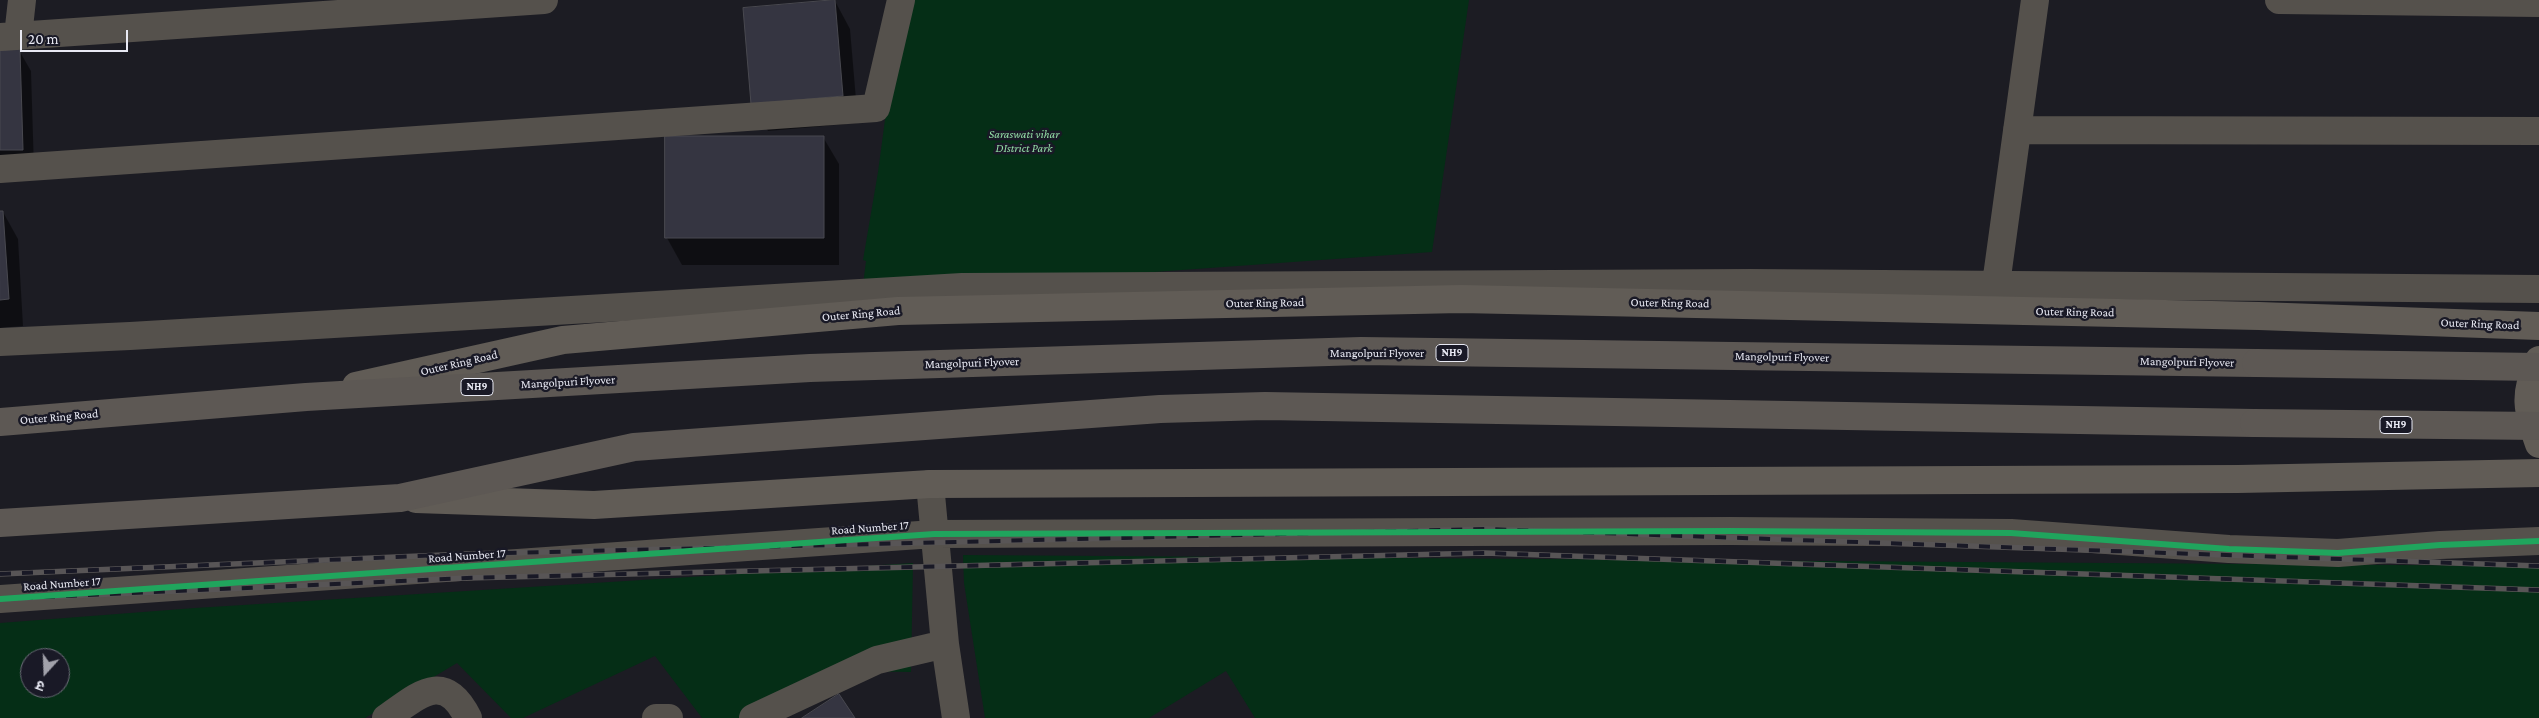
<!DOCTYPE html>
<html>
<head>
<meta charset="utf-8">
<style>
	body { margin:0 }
	#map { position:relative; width:2539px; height:718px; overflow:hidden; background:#1c1c23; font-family:"Crimson Pro","Noto Sans Devanagari",serif }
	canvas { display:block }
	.north { position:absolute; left:20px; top:648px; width:50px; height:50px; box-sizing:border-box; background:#191926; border:1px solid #6c6c78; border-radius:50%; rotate:200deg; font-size:14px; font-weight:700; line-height:20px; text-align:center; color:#e8e9f3 }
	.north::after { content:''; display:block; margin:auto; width:18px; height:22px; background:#a1a1aa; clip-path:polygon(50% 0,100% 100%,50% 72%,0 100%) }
	.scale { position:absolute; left:20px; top:30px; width:108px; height:22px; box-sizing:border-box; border:2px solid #e8e9f3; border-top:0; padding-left:6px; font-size:15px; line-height:18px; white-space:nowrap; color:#e8e9f3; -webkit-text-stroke:4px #191926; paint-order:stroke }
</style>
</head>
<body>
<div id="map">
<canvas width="2539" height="718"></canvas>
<div class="north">उ</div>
<div class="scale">20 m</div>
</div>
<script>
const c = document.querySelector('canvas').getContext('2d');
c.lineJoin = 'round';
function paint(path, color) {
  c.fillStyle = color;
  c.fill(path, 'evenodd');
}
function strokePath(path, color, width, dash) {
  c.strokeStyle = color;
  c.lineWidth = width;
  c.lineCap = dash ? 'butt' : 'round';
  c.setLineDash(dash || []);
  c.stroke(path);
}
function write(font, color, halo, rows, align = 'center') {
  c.font = font + ' "Crimson Pro",serif';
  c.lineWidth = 5;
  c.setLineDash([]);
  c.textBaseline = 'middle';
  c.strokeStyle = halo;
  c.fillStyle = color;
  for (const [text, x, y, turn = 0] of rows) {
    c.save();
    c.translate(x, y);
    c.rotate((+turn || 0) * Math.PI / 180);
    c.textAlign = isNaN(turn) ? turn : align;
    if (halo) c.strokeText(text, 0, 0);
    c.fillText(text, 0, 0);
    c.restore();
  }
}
const green = new Path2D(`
	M901 0H1469L1432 252 862 293 866 261 863 260 878 172Z
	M963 555 2539 566V718H1255L1226 671 1149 718H985L964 583Z
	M913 563 911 672 839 671 753 718H702L655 656 523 718H511L457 663 365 718H0V623L195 608ZM30 658H60V688H30Z`);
const shadow = new Path2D(`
	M835 1 850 29 858 123 768 131 752 104Z
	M0 52H20L31 71 34 169 0 170Z
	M823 137 839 164V265H682L667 238Z
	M0 212H3L18 239 23 326 0 328Z`);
const building = new Path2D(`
	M835 0 843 96 751 104 743 8Z
	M20 50 23 150H0V51Z
	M665 136H824V238H665Z
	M0 211H3L9 299 0 300Z
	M839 694 855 718H802Z`);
const minor = new Path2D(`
	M2279 0 2539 3
	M18 36 22 0
	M0 37 544 0
	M2017 130 2539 131
	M0 169 876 108 901 0
	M1996 284 2035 0
	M0 342 130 336 962 287 1751 283 2539 289
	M930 484 945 644 956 718
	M0 599 934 534 1730 531 2011 533 2229 549 2338 553 2440 545 2539 541
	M386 718C418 696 444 669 468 718
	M656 718H669
	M753 718 877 660 945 644`);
const major = new Path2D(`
	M2539 360C2523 395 2527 409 2539 444
	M356 386 563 340 898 311 1461 299 2259 316 2539 326
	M416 499 594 505 930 484 2238 479 2539 473`);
const highway = new Path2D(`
	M0 422 306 397 810 368 1361 351 2256 363
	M0 523 400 498 634 447 1160 409 1265 406 2254 423`);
const rail = new Path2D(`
	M0 574 466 554 1485 529 2539 566
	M0 599 467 578 1485 553 2539 590`);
const highwayBridge = new Path2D(`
	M2256 363 2539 367
	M2254 423 2539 426`);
const cycleway = new Path2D(`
	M0 599 934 534 1730 531 2011 533 2229 549 2338 553 2440 545 2539 541`);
const shields = [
	[1452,353,32],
	[477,387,32],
	[2396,425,32]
];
const shieldNames = [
	["NH9",1452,353],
	["NH9",477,387],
	["NH9",2396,425]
];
const parkNames = [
	["Saraswati vihar",1024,134],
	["DIstrict Park",1024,148]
];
const streetNames = [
	["Outer Ring Road",1265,303,-1],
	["Outer Ring Road",1670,303,1],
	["Outer Ring Road",2075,312,1],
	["Outer Ring Road",861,314,-5],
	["Outer Ring Road",2480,324,2],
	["Mangolpuri Flyover",1377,353],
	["Mangolpuri Flyover",1782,357,1],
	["Mangolpuri Flyover",2187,362,1],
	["Outer Ring Road",459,363,-13],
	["Mangolpuri Flyover",972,363,-2],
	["Mangolpuri Flyover",568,382,-3],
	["Outer Ring Road",59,417,-5],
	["Road Number 17",870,528,-4],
	["Road Number 17",467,556,-4],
	["Road Number 17",62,584,-4]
];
paint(green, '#052e16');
paint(shadow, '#0007');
paint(building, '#353541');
strokePath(building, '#494950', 1);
strokePath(minor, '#55514c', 28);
strokePath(major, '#615c56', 28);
strokePath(highway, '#5d5854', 28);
strokePath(rail, '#585556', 5.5);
strokePath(rail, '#191926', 4, [11]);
strokePath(highwayBridge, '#5d5854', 28);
strokePath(cycleway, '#20a55d', 6);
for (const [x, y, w] of shields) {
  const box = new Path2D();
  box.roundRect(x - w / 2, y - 8.5, w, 17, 4);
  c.fillStyle = '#191926';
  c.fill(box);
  strokePath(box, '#e8e9f3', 1);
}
write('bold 11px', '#e8e9f3', null, shieldNames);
write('italic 12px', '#94dea7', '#191926', parkNames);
write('12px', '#e8e9f3', '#191926', streetNames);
</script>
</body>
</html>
